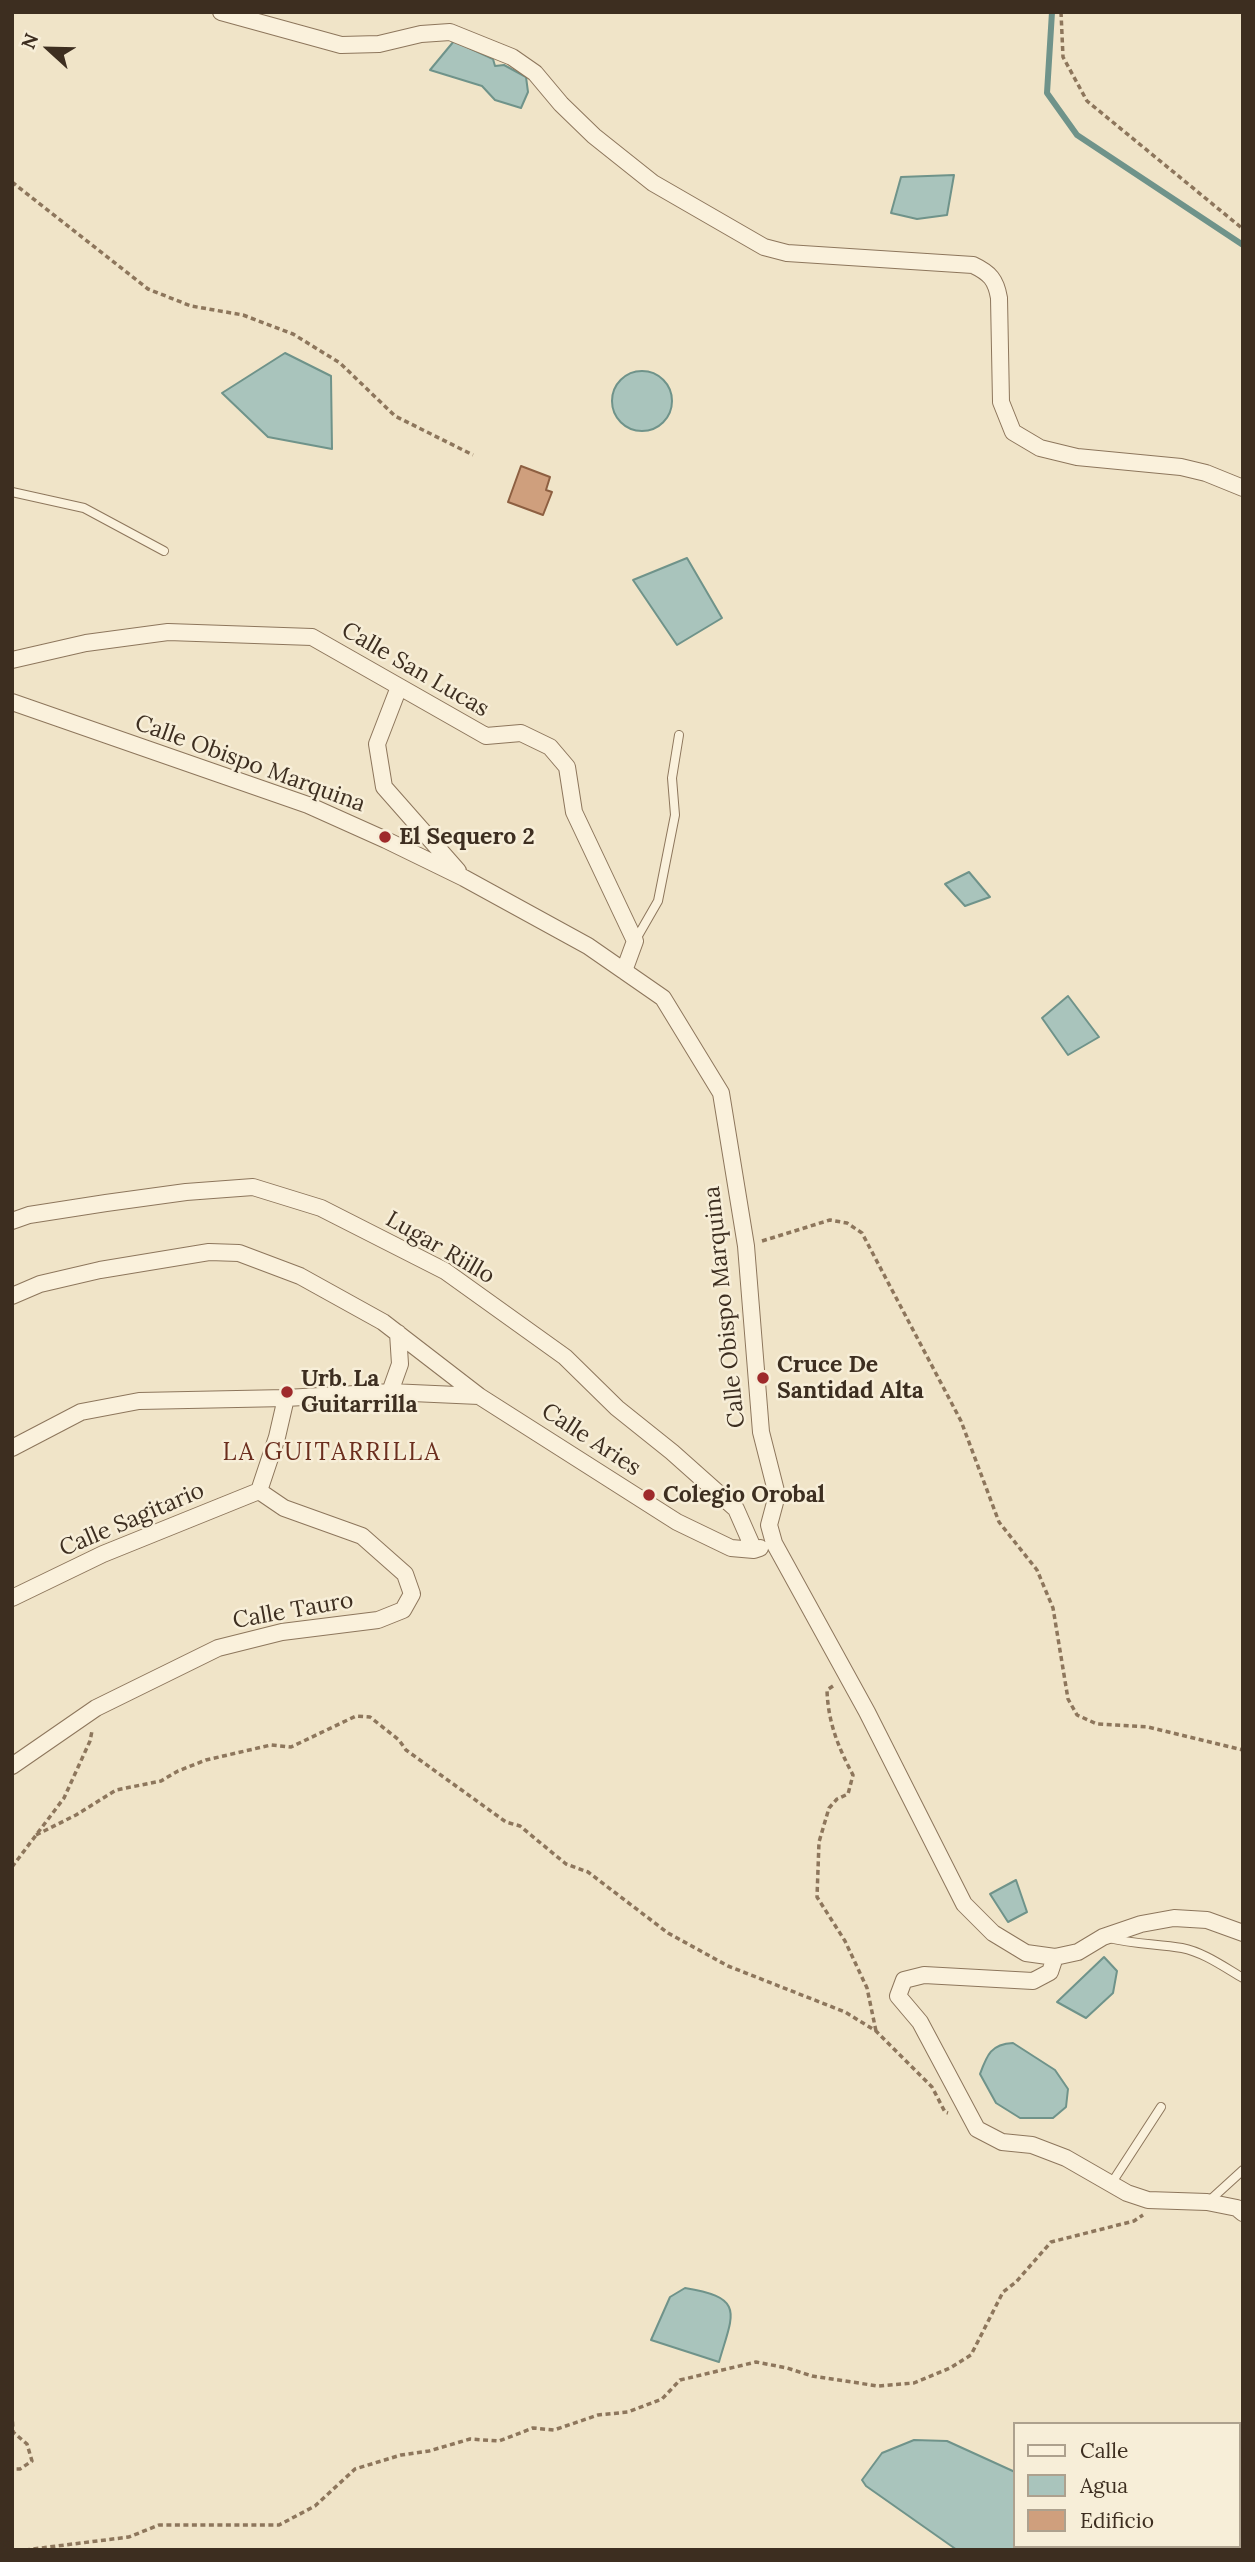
<!DOCTYPE html>
<html>
<head>
<meta charset="utf-8">
<style>
	body { margin:0 }
	#map { position:relative; width:1255px; height:2562px; overflow:hidden; background:#f0e4c8; font-family:Lora,serif }
	canvas { display:block }
	.frame { position:absolute; inset:0; border:14px solid #3d2e20; pointer-events:none }
	.legend { position:absolute; left:1013px; top:2422px; width:228px; height:126px; box-sizing:border-box; background:#f7eed8; border:2px solid #ada18e; margin:0; padding:9px 12px; list-style:none; font-size:21px; color:#3d2e20 }
	.legend li { display:flex; align-items:center; gap:14px; height:35px }
	.legend b { width:35px; border:2px solid #ada18e }
	.north { position:absolute; left:14px; top:14px; width:70px; height:70px; -webkit-text-stroke:5px #f7eed8; paint-order:stroke; rotate:292deg; font-size:19px; font-weight:700; line-height:28px; text-align:center; color:#3d2e20 }
	.north::after { content:''; display:block; margin:auto; width:24px; height:32px; background:#3d2e20; clip-path:polygon(50% 0,100% 100%,50% 72%,0 100%) }
</style>
</head>
<body>
<div id="map">
<canvas width="1255" height="2562"></canvas>
<div class="frame"></div>
<ul class="legend">
<li><b style="height:9px;background:#faf1dc"></b>Calle</li>
<li><b style="height:19px;background:#a9c4bc"></b>Agua</li>
<li><b style="height:19px;background:#cf9f7d"></b>Edificio</li>
</ul>
<div class="north">N</div>
</div>
<script>
const c = document.querySelector('canvas').getContext('2d');
c.lineJoin = 'round';
function paint(path, color) {
  c.fillStyle = color;
  c.fill(path, 'evenodd');
}
function strokePath(path, color, width, dash) {
  c.strokeStyle = color;
  c.lineWidth = width;
  c.lineCap = dash ? 'butt' : 'round';
  c.setLineDash(dash || []);
  c.stroke(path);
}
function write(font, color, halo, rows, align = 'center') {
  c.font = font + ' Lora,serif';
  c.lineWidth = 5;
  c.setLineDash([]);
  c.textBaseline = 'middle';
  c.strokeStyle = halo;
  c.fillStyle = color;
  for (const [text, x, y, turn = 0] of rows) {
    c.save();
    c.translate(x, y);
    c.rotate((+turn || 0) * Math.PI / 180);
    c.textAlign = isNaN(turn) ? turn : align;
    if (halo) c.strokeText(text, 0, 0);
    c.fillText(text, 0, 0);
    c.restore();
  }
}
const water = new Path2D(`
	M454 41 493 59 495 66 504 65 526 77 528 92 521 108 495 100 482 86 430 70Z
	M954 175 947 215 917 219 891 213 901 177Z
	M285 353 331 376 332 449 268 437 222 393Z
	M612 401a30 30 0 1 1 60 0a30 30 0 1 1-60 0Z
	M687 558 722 618 677 645 633 580Z
	M969 872 990 897 965 906 945 884Z
	M1068 996 1099 1037 1068 1055 1042 1018Z
	M1016 1880 1027 1912 1008 1922 990 1894Z
	M1104 1957 1117 1971 1113 1993 1086 2018 1057 2002Z
	M1013 2043 1055 2070 1068 2089 1066 2107 1053 2118H1020L996 2103 980 2074C987 2055 991 2044 1013 2043Z
	M685 2288C746 2298 733 2313 719 2362L651 2340 670 2297Z
	M914 2440 947 2441 1015 2472V2546H1100L1101 2550H957L866 2486 862 2480 882 2453Z`);
const stream = new Path2D(`
	M1052 12 1047 93 1077 135 1243 245`);
const building = new Path2D(`
	M521 466 550 477 546 490 552 492 543 515 508 502Z`);
const path = new Path2D(`
	M1061 12 1063 57 1087 101 1243 229
	M12 182 148 289 191 306 243 315 293 334 340 363 395 416 473 455
	M762 1241 830 1220 847 1223 862 1233 961 1421 999 1522 1037 1570 1053 1608 1068 1699 1077 1715 1097 1724 1148 1727 1243 1750
	M833 1686 827 1690C828 1722 838 1747 853 1775L848 1794 837 1799 829 1808 819 1842 817 1897 845 1941 867 1988 876 2031
	M36 1835 76 1815 116 1790 161 1781 178 1771 206 1760 271 1745 291 1747 356 1716 370 1717 399 1740 406 1750 506 1822 520 1826 566 1864 588 1872 668 1933 728 1966 845 2012 876 2031 932 2087 945 2112 948 2113
	M12 1867 64 1798 90 1741 92 1731
	M12 2413 13 2432 27 2444 32 2461 20 2469H12
	M25 2550 129 2537 159 2525H279L315 2506 355 2469 401 2455 429 2451 470 2439 499 2441 533 2428 554 2430 598 2415 628 2412 662 2399 680 2380 756 2362 787 2368 812 2376 878 2386 914 2383 950 2368 971 2355 1003 2292 1016 2282 1051 2242 1134 2221 1143 2215`);
const service = new Path2D(`
	M12 492 84 508 164 551
	M635 941 658 901 675 815 672 778 679 735
	M1109 1938C1133 1944 1157 1944 1182 1948 1203 1952 1224 1967 1243 1978
	M1111 2184 1161 2107
	M1209 2201 1243 2170`);
const minor = new Path2D(`
	M221 12 341 45 379 44 421 34 450 32 512 57 535 73 561 104 594 136 653 183 764 247 787 253 973 265C990 273 996 280 999 298L1001 402 1013 432 1040 448 1077 457 1181 467 1206 473 1243 488
	M12 660 86 643 168 632 312 637 486 736 521 733 550 747 567 767 574 812 635 941 624 971
	M399 687 377 744 384 787 458 871
	M12 702 308 805 386 840 464 878 588 946 663 998 721 1093 746 1246 761 1432 777 1495 769 1525 774 1543 867 1712 964 1904 993 1933 1026 1953 1055 1957 1078 1952 1103 1937 1141 1924 1174 1918 1207 1920 1243 1933
	M12 1221 29 1215 106 1203 186 1192 253 1187 321 1208 445 1271 565 1357 617 1408 672 1452 736 1509 754 1550
	M12 1296 40 1284 100 1270 209 1252 239 1253 300 1276 383 1322 479 1396 677 1522 731 1548 754 1550 760 1548
	M390 1392 400 1364 398 1333
	M12 1448 81 1412 139 1401 286 1398 390 1392 479 1396
	M12 1598 103 1554 259 1491 277 1437 286 1398
	M12 1766 96 1708 218 1648 282 1632 378 1620 403 1610 412 1594 405 1574 362 1536 284 1508 259 1491
	M1055 1957 1050 1972 1033 1981 924 1975 904 1980 898 1996 920 2022 977 2129 1002 2142 1032 2145 1066 2158 1127 2193 1148 2200 1207 2202 1237 2208 1243 2213`);
const markers = [
	[385,837,7,"#9e2a2b"],
	[763,1378,7,"#9e2a2b"],
	[287,1392,7,"#9e2a2b"],
	[649,1495,7,"#9e2a2b"]
];
const streetNames = [
	["Calle San Lucas",415,670,30],
	["Calle Obispo Marquina",250,764,20],
	["Lugar Riillo",440,1248,30],
	["Calle Obispo Marquina",725,1307,-96],
	["Calle Aries",591,1440,33],
	["Calle Sagitario",132,1520,-23],
	["Calle Tauro",293,1611,-10]
];
const poiNames = [
	["El Sequero 2",399,837],
	["Cruce De",777,1365],
	["Santidad Alta",777,1391],
	["Urb. La",301,1379],
	["Guitarrilla",301,1405],
	["Colegio Orobal",663,1495]
];
const neighbourhoodNames = [
	["LA GUITARRILLA",332,1453]
];
paint(water, '#a9c4bc');
strokePath(water, '#6f938a', 2);
strokePath(stream, '#6f938a', 6);
paint(building, '#cf9f7d');
strokePath(building, '#8d5f41', 2);
strokePath(service, '#8d765c', 10);
strokePath(minor, '#8d765c', 18);
strokePath(path, '#8d765c', 3.5, [5, 3.5]);
strokePath(service, '#faf1dc', 8);
strokePath(minor, '#faf1dc', 16);
for (const [x, y, r, color] of markers) {
  const dot = new Path2D();
  dot.arc(x, y, r, 0, 2 * Math.PI);
  c.fillStyle = color;
  c.fill(dot);
  strokePath(dot, '#f7eed8', 2.5);
}
write('23px', '#3d2e20', '#f7eed8', streetNames);
write('bold 23px', '#3d2e20', '#f7eed8', poiNames, 'left');
c.letterSpacing = '2px';
write('24px', '#6b2e1e', '#f7eed8', neighbourhoodNames);
c.letterSpacing = '0px';
</script>
</body>
</html>
